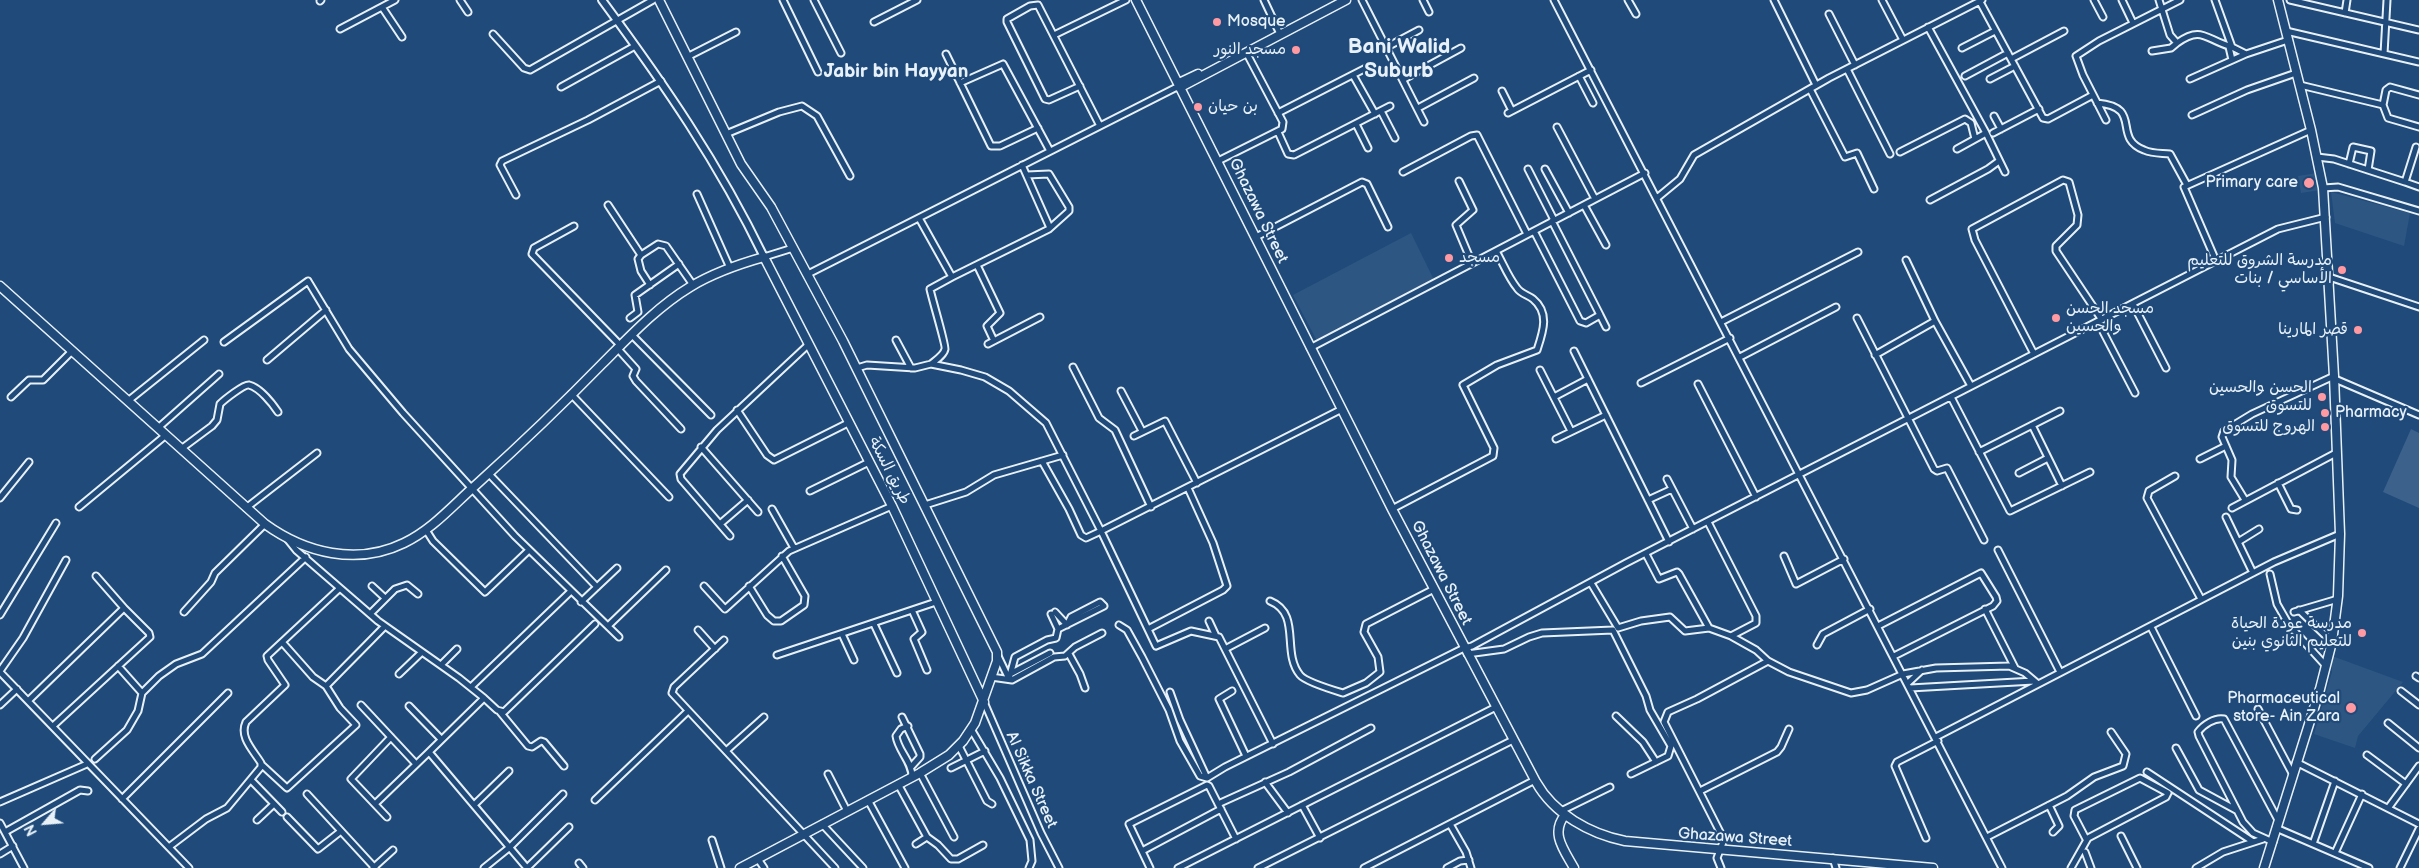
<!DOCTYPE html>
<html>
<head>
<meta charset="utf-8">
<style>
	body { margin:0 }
	#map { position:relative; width:2419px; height:868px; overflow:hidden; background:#1f4a7a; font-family:"Balsamiq Sans",sans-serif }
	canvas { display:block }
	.north { position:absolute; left:20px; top:798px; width:50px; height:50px; -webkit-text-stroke:4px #1f4a7a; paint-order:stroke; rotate:243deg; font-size:14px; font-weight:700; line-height:20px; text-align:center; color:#e8f1f8 }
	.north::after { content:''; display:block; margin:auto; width:18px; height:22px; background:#e8f1f8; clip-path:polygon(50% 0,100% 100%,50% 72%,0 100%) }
</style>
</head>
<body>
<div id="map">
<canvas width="2419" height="868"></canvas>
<div class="north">N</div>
</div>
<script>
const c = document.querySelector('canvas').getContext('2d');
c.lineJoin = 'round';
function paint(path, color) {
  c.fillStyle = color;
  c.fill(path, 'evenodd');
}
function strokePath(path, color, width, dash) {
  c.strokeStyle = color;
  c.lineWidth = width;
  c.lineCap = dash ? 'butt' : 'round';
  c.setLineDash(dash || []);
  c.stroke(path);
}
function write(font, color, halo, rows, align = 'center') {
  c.font = font + ' "Balsamiq Sans","Playpen Sans Arabic",sans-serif';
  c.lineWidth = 4.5;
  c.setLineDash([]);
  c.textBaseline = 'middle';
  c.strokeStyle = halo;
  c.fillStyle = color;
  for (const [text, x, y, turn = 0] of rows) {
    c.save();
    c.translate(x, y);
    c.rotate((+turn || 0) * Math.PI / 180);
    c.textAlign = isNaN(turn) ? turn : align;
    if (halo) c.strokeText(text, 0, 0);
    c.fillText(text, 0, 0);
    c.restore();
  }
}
const built = new Path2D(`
	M2317 173 2320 190 2301 193 2298 176Z
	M2331 192 2410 213 2404 246 2335 223Z
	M1411 233 1434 280 1317 341 1293 295Z
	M2332 656 2403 682 2358 736 2355 748 2314 734 2332 672Z`);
const green = new Path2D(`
	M2411 429 2419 433V508L2383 492Z`);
const minor = new Path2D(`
	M460 0 468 12
	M783 0 818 72
	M814 0 841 53
	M1264 0 1280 34
	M1362 0 1424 122
	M1423 0 1429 12
	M1554 0 2002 868
	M1628 0 1636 14
	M1774 0 1816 85
	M1882 0 1903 40
	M1979 0 2043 118 2048 119 2093 95
	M2094 0 2103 17
	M2122 0 2133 23
	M2159 0 2170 35 2177 43C2202 25 2206 40 2232 47
	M2215 0 2232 47 2246 54
	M2290 0 2419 30
	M320 1 321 0
	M382 7 402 37
	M2345 13 2347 0
	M1829 14 1855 65
	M874 22 917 0
	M1928 27 1986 133 1957 149
	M340 29 395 0
	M2286 31 2419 62
	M493 34 524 68 530 70 653 0
	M1054 35 1126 0
	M1387 47 1419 30
	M2229 47 2232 60
	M1962 48 1995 31
	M2152 51 2171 48 2177 43
	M946 54 991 146H1000L1038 128
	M2384 54 2387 0
	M687 57 736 32
	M2011 59 2064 31
	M1847 69 1890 154
	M1353 75 1375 114
	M1579 76 1593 103
	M1965 76 2008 53
	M1404 79 1461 48
	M1990 79 2015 66
	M2190 79 2246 54 2288 40
	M960 83 1003 64 1050 151
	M2300 85 2383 105
	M1080 86 1049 100 1045 99 1007 22V19L1030 6 1038 5 1100 126
	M561 87 635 46
	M1810 89 1845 157 1857 153 1874 189
	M1502 91 1512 111
	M2419 95 2390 87 2386 90 2383 105 2388 118 2419 127
	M2097 103C2144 107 2111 137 2144 150 2153 154 2161 153 2170 154L2187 185
	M1418 108 1474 78
	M1381 111 1395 138
	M1278 113 1366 68
	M1508 113 1591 70
	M2192 115 2247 90 2296 73
	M1994 116 2001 129
	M2106 120 2083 75 2076 56 2099 41 2180 0
	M1356 124 1368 148
	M1557 127 1595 199
	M1278 132 1288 154 1294 155 1390 106
	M1986 133 2005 172
	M1993 133 2039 109
	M726 134 779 112 802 106 817 116 850 176
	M1900 152 1965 119 1971 123 1975 139
	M2317 157 2334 159 2405 182 2416 147
	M1218 161 1282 129 1283 122 1246 52
	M2349 164 2353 147 2371 151 2368 170
	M1022 165 1050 228
	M1528 169 1554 220
	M1545 169 1569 213
	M1403 172 1471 136 1477 135 1527 234
	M1459 181 1473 210 1456 225 1472 263
	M2405 182 2419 187
	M2323 188 2338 187 2419 211
	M697 194 730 268
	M516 195 500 165 502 161 588 120 661 81
	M1657 198 1680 179 1694 155 1829 78 1982 0
	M1930 200 1988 169 1999 161
	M608 205 641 255 658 244 666 246 693 285
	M1584 205 1606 245
	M919 218 952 277 930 289C932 299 946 345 945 349 944 355 936 360 931 364
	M574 226 534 248 532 254 621 346
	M1534 231 1580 321 1586 323 1600 315 1552 221
	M1256 237 1362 182 1367 184 1388 227
	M641 255 638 259 641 271 650 285
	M764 257 793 248
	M1906 260 1935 321 1971 386
	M2216 261 2184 187 2311 130
	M977 265 1000 313 987 326 994 341
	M808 274 1175 88 1181 87
	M952 277 1049 229 1069 211V207L1049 174 1027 175
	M2329 277 2419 307
	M2133 304 2166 368
	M1600 315 1606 327
	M630 318 638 312 635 295 679 264
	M1857 318 1934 469 1937 471 1947 468 1984 540
	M1721 322 1858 252
	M2098 322 2135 393
	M632 335 711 415
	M896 340 911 368
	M224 342 308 281 349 349 403 413 515 536 619 637
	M988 344 1040 317
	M1310 348 1645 173
	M618 349 636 369 633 376 636 381 681 429
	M1574 351 1669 542
	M2034 354 1975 240 1972 229 2063 180 2069 182 2078 215 2077 225 2056 246V251L2102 320
	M1875 355 1935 321
	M1740 357 1836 307
	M267 360 326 310
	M1073 367 1099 418 1115 430 1151 507
	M857 368 867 365 915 368 931 364 961 370 985 377 1009 391 1046 423 1101 531 1342 409
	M1540 370 1571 431
	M2335 379 2419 415
	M1641 383 1730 338
	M1698 384 1756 497
	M1121 391 1142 431
	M571 394 669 497
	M11 397 29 380H43L72 351
	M1554 397 1588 379
	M1951 397 2010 511 2090 472
	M128 401 204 340
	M737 410 767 455 774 460 848 423
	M2032 425 2062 486
	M158 428 219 374
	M1134 436 1165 421 1197 483
	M1556 439 1606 415
	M701 447 758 512
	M181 449 212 426 217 420 220 404C224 400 244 384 249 385 260 388 272 403 278 412
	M1979 452 2060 411
	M2200 459 2226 446
	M1042 461 1069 509 1081 535 1086 538 1101 531 1156 646 1191 631 1219 637 1273 744
	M2019 473 2048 458
	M489 474 597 587
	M2175 476 2149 491 2147 498 2201 599
	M1667 479 1693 529
	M2278 483 2291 509 2297 510
	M810 491 869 462
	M0 498 29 462
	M1648 500 1672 489
	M2245 500 2231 477 2232 460 2222 437 2224 431 2252 414 2334 376
	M925 505 966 492 994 475 1063 455
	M79 507 166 435
	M246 508 317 453
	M2232 508 2336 453
	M772 509 794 548
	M1392 509 1493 456 1494 448 1463 385 1497 365 1537 350C1543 332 1550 313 1533 299 1528 295 1521 294 1517 288 1508 277 1503 263 1496 251
	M2226 517 2253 573
	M720 524 748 500
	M426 530 433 541 485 592 529 550
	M730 536 681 479 680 474 717 430 809 344
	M288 540 296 550 378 621 459 678 484 698 429 752 527 868
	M2238 542 2259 529
	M1998 550 2060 672
	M1646 554 1659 579 1677 572 1679 574 1709 628
	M1784 556 1796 584 1844 559
	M2270 574 2277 604 2289 625 2326 666
	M1591 583 1618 628 1641 621 1670 617 1685 631 1709 628 1731 636 1756 623V616L1708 522
	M372 586 385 598
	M704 586 725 609 789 551 892 506
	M749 586 767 615 774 621H781L804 605 805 596 782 556
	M1270 601C1302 614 1281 652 1300 675 1306 682 1333 690 1343 693L1366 683 1380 672 1378 657 1364 632 1366 624 1434 589
	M581 602 617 568
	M1985 609 2015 668
	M912 610 922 632 914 639 927 670
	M2299 610 2332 642
	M184 612 211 582 215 573 265 524
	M2294 612 2338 599
	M370 614 395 589 407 585 418 594
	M1051 614 1058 629
	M0 615 56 523
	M1209 621 1216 636
	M874 624 897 673
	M1119 625 1127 630 1142 657 1169 710 1180 741 1200 776 1207 778 1225 767 1464 648 1472 646 1626 563 2278 229 2326 217
	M608 626 666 570
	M1878 626 1981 573 1996 597 1997 601 1993 606 1894 656
	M2151 627 2196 716
	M1148 629 1223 590 1227 586 1213 543 1188 488
	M698 630 715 649
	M842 634 854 660
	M724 640 674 687 672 693 835 868
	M1817 645 1823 634 1870 609
	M1225 649 1265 628
	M1069 654 1080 674 1085 688
	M1467 654 1504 649 1529 637 1542 633 1613 630 1646 696 1650 710 1671 746 1668 756 1631 774
	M777 655 936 602
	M998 656 1009 679
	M1768 661 1789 672 1851 693 1867 690 1903 674 1936 668 2009 666 2025 673 2038 684
	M441 665 457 649
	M118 666 142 693
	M0 671 23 638 66 560
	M0 672 189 868
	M1012 673 1050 653
	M399 674 422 652
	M2416 676 2419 678
	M991 677 1012 680 1054 657 1065 656 1075 647 1102 633
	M1009 679 1015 657 1047 640 1056 638 1058 629 1104 606 1100 602 1071 617 1067 625 1055 612
	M1908 683 1922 670
	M326 686 385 626
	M471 687 570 592
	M1910 688 2034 681
	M1232 691 1219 699 1246 756
	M2401 691 2419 705
	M1170 692 1180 720 1207 778
	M484 698 497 710 504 712 595 624
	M28 701 124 608 96 576
	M984 702 1041 833 1059 868
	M0 705 17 689
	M361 705 416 764
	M409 706 441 739
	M2258 709 2292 773
	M500 712 528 746 532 747 541 741 544 742 564 766
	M1616 716 1643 742 1656 762
	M902 717 920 754V757L911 767
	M2388 723 2419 748
	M53 726 150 637 149 633 124 608
	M908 726 901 729 896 736C898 751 912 761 912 777
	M971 729 1000 778 1030 840 1032 861 1029 868
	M1936 737 2274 562 2340 534
	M959 746 987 801 992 804
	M2176 748 2199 790 2236 810
	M726 751 764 717
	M2367 755 2406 784
	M95 759 127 730 138 711 142 693 159 676 176 664 202 654 306 557
	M2296 762 2419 824
	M262 765 287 788 356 725 340 708 326 686 313 677 282 642
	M951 768 985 751
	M2147 772 2252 841
	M920 773 954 837
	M828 774 847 811
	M251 780 282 812
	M1265 782 1288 813
	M898 784 927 837 938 845 951 859H958L983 845
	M1700 791 1777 752 1781 747 1789 729
	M307 794 375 868
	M122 799 228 693
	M595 800 688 711
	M868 800 905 868
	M0 802 87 764
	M375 804 429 752
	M1218 804 1289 772 1371 728
	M474 805 509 771
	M1302 805 1320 838
	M2049 805 2059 826 2053 832
	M2389 807 2419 766
	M1561 811 1610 787
	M287 817 318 849 341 831
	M387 817 351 779 391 737
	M257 820 274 804
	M0 823 24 868
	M822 824 863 868
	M1450 824 1466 852 1471 868
	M2276 828 2369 868
	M5 832 80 790 88 791
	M2121 836 2137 868
	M1987 837 2067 796 2094 777 2123 766 2126 754 2111 732
	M1926 838 1895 766 1897 762 1938 741
	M712 840 721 868
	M2273 842 2253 833 2243 822 2199 736 2198 732C2203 725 2215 717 2224 719L2278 820
	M916 844 927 837
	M2313 844 2335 781
	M169 847 206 819 227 808 261 767V763C253 750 239 737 246 722L285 685 268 660 267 656 340 588
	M1142 851 1221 809
	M2085 852 2091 868
	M2335 853 2362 794
	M0 854 13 846
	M1833 858 1836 868
	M758 859 764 868
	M579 863 583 868
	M373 868 393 850
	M484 868 510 847 563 794
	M527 868 569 827
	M1150 868 1129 824 1207 785 1209 786 1236 839
	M1178 868 1496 707
	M1258 868 1513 740
	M1364 868 1535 780
	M1447 868 1460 861 1469 860
	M1721 868 1717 858 1723 842 1721 834 1664 722 1668 712 1697 699 1768 661 1756 650 1731 636
	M2071 868 2088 838 2166 797 2168 793 2140 778 2075 810 2074 816 2086 839
	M2196 868 2223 852 2263 839
	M2400 868 2419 829`);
const tertiary = new Path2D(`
	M602 0C664 84 718 162 764 257`);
const secondary = new Path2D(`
	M659 0 741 164 771 207 843 341 997 652V661L975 723 963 741 949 755 920 773 740 868
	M1136 0 1392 509 1536 782C1554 814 1590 834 1625 841L1933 868
	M1179 83 1198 74
	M1181 87 1346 0
	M0 286 265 524C305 553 357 566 404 543 433 529 453 505 477 484 520 445 562 405 602 364 630 336 657 307 690 287 713 273 739 264 764 257L892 506 984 702
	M1565 815C1550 833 1564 850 1574 868
	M2264 868 2320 689 2332 642 2338 596 2340 534 2334 376 2323 188 2311 130 2278 0`);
const markers = [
	[1217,22,5,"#ff9aa2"],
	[1296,50,5,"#ff9aa2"],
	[1198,107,5,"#ff9aa2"],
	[2309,183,6,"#ff9aa2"],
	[1449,258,5,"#ff9aa2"],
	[2342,270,5,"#ff9aa2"],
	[2056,318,5,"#ff9aa2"],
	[2358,330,5,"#ff9aa2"],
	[2322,397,5,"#ff9aa2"],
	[2325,413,5,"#ff9aa2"],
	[2325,427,5,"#ff9aa2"],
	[2362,633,5,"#ff9aa2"],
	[2351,708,6,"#ff9aa2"]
];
const poiNames = [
	["Mosque",1227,22,"left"],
	["مسجد النور",1286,50],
	["بن حيان",1208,107,"left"],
	["Primary care",2298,183],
	["مسجد",1459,258,"left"],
	["مدرسة الشروق للتعليم",2332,261],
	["الأساسي / بنات",2332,279],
	["مسجد الحسن",2066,309,"left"],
	["والحسين",2066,327,"left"],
	["قصر المارينا",2348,330],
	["الحسن والحسين",2312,388],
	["للتسوق",2312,406],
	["Pharmacy",2335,413,"left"],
	["الهروج للتسوق",2315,427],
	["مدرسة عودة الحياة",2352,624],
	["للتعليم الثانوي بنين",2352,642],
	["Pharmaceutical",2340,699],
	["store- Ain Zara",2340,717]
];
const streetNames = [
	["Ghazawa Street",1258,211,64],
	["طريق السكة",889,471,63],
	["Ghazawa Street",1441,573,63],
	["Al Sikka Street",1031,780,66],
	["Ghazawa Street",1735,838,4]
];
const quarterNames = [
	["Jabir bin Hayyan",896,72]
];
const districtNames = [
	["Bani Walid",1399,48],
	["Suburb",1399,72]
];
paint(built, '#2e5683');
paint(green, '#3c628c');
strokePath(minor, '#e8f1f8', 9);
strokePath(tertiary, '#e8f1f8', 10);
strokePath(secondary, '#e8f1f8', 11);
strokePath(minor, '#1f4a7a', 5);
strokePath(tertiary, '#1f4a7a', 6);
strokePath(secondary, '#1f4a7a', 8);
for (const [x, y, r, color] of markers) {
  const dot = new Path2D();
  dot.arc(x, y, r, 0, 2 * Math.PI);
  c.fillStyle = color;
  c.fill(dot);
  strokePath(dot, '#1f4a7a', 2);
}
write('16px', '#e8f1f8', '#1f4a7a', poiNames, 'right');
write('16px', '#e8f1f8', '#1f4a7a', streetNames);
write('bold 19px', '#e8f1f8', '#1f4a7a', quarterNames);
write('bold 21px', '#e8f1f8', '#1f4a7a', districtNames);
</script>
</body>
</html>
